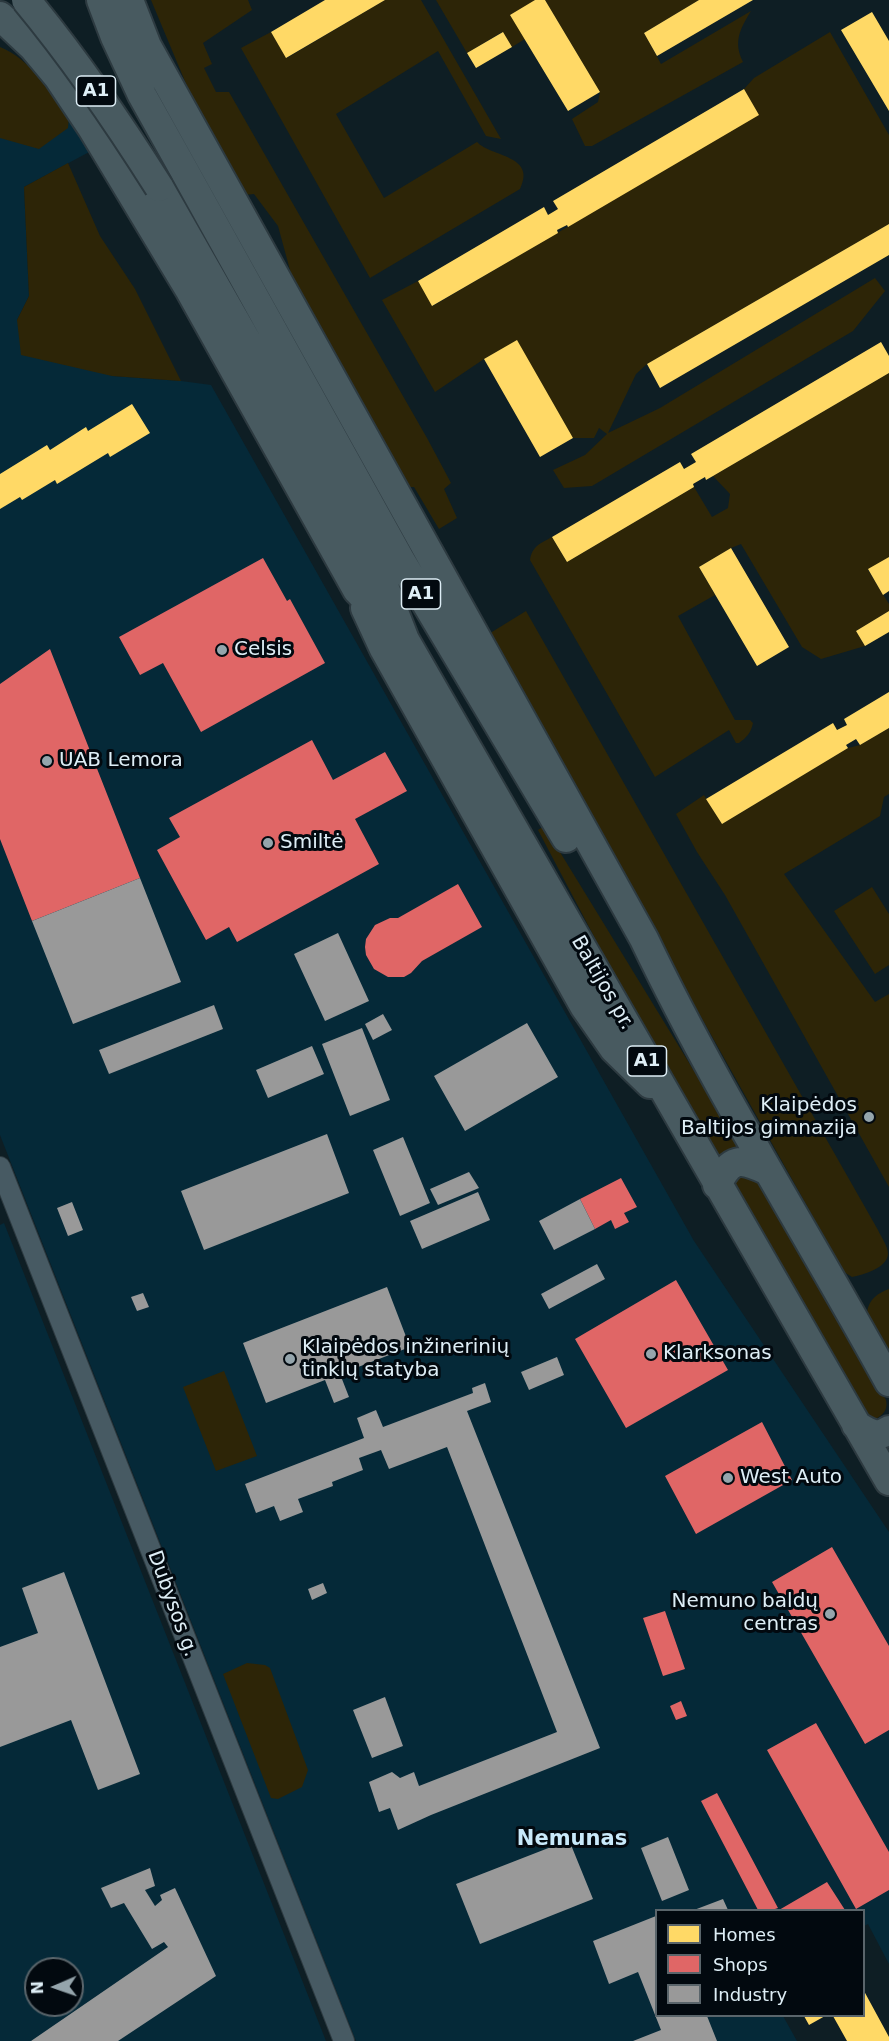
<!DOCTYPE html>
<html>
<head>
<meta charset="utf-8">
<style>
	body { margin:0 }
	#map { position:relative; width:889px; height:2041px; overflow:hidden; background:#0e1e24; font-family:"DejaVu Sans",sans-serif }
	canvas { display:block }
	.legend { position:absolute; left:655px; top:1909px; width:210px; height:108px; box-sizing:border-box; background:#02090f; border:2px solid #5a656b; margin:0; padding:8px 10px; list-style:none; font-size:18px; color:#deeef6 }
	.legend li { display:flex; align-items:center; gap:12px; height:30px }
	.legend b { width:30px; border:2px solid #5a656b }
	.north { position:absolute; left:24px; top:1957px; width:60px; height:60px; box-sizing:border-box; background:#02090f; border:2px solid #5a656b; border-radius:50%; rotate:268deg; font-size:16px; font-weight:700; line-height:24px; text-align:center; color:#deeef6 }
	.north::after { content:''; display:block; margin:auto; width:21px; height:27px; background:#95a5ac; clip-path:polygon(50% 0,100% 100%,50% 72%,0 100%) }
</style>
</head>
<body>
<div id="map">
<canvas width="889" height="2041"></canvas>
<ul class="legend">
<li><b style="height:16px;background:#ffd966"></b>Homes</li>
<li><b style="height:16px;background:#e06666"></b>Shops</li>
<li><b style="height:16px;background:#999"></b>Industry</li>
</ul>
<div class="north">N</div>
</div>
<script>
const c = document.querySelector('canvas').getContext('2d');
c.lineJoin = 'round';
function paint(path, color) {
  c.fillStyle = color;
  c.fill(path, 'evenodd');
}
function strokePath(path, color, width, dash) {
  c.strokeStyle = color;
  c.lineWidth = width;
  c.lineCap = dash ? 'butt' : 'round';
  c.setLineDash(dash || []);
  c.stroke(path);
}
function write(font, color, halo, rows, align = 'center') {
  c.font = font + ' "DejaVu Sans",sans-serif';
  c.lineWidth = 6;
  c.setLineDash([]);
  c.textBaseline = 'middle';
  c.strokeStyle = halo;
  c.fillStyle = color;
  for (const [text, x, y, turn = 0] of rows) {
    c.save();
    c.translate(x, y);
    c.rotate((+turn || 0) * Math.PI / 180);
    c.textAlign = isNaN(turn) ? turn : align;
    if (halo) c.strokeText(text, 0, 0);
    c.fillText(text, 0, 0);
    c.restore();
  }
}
const built = new Path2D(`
	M0 47 7 50 29 66 69 117 91 151 24 187 29 296 17 320 112 376 181 381 211 385 694 1241 889 1532V1964L868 1924 864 1926V1910H656V2016H783L797 2041H356L0 1135Z
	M4 1223 326 2041H0V1225ZM36 1969H72V2005H36Z`);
const green = new Path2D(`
	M151 0H248L252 10 203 43 212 64 204 68 216 92H229L427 438 451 483 444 489 457 518 439 529 414 487H408L299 303 278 226 254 194 244 195 192 98Z
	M385 0H421L501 139 486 136 438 51 336 114 384 198 477 142C491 157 537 155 520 189L370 278 241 48 271 32 287 58Z
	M436 0H535L525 39 512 47 502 32 467 53Z
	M545 0H699L644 33 661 64 751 11C740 29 733 42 743 62L592 146H585L572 119 598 102 600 92Z
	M830 32 889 135V224L647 364 636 374 608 433 660 408 875 278 885 291 853 331 592 486 564 488 553 470 585 455 607 434 599 428 594 438H573L517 341 484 359 435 392 382 300 418 281 433 306 758 115 744 89 754 78Z
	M0 47C31 59 49 92 69 117L68 128 39 149 0 138Z
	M68 163 100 236 135 289 181 381 112 376 21 355 17 320 29 296 24 187Z
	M889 373V557L868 570 889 604V611L856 631 865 646 821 659 802 647 741 544 731 548 699 567 715 595 678 616 735 720H750L753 723C751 733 746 738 739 743H736L729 730 655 777 530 560C532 546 541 543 552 537L567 562 694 487 712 517 728 508 730 494 713 476Z
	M526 611 878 1230C881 1237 888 1246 888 1254 887 1268 863 1275 852 1277L844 1272 487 635Z
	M889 728V794L884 797 880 816 784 874 875 1002 889 994V1187L725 895 697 852 676 814 704 795 722 824 848 748 860 745Z
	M544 826 740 1146C730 1149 721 1151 715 1161L649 1041 538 830Z
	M872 887 889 914V965L875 974 834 911Z
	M757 1175 886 1400C888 1409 884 1414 876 1419L865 1418 733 1183 736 1176Z
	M889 1289V1350L867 1312C869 1299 878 1293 889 1289Z
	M224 1371 257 1456 216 1471 183 1387Z
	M247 1663 265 1665 270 1668 308 1770 302 1787 278 1799 271 1798 223 1674Z`);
const homes = new Path2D(`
	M325 0H385L286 58 271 32Z
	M535 0H545L600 92 568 111 510 15Z
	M699 0H753L657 56 644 33Z
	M872 12 889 41V111L841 30Z
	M503 32 512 47 476 68 467 53Z
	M744 89 759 115 568 227 567 225 557 230 558 233 432 306 418 281 544 207 548 215 558 209 553 201Z
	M889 224V255L660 388 647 364Z
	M517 340 573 438 540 457 484 359Z
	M881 342 889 356V373L713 476 706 480 705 477 693 484 694 487 567 562 552 537 680 462 684 469 696 462 691 454Z
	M132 404 150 433 110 457 108 453 57 484 55 480 22 500 20 497 0 509V474L47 445 50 450 86 427 88 431Z
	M731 548 789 647 757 666 699 567Z
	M889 557V591L883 595 868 569Z
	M889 611V632L865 646 856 631Z
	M889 692V728L860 745 856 739 846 745 848 748 722 824 706 799 833 723 837 730 847 725 844 719Z
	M864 1991 889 2037V2041H847L833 2016H864Z
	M804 2016H825L809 2025Z`);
const shops = new Path2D(`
	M263 558 287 601 290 599 325 663 201 732 163 663 140 675 119 637Z
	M50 649 140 878 32 921 0 839V684Z
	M312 740 333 780 385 752 407 791 355 819 379 864 237 942 229 927 206 940 157 850 180 837 169 818Z
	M458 884 482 927 422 961 411 973 404 977H388L374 969 366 955 365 947 366 939 375 925 390 918H398Z
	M621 1178 637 1207 624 1213 629 1222 615 1229 611 1220 595 1229 580 1199Z
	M676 1280 728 1370 626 1428 575 1339Z
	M762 1422 792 1480 696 1534 665 1476Z
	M832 1547 889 1646V1730L865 1744 772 1582Z
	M665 1611 685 1669 663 1676 643 1618Z
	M681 1701 687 1716 676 1720 670 1706Z
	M816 1723 889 1852V1890L856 1909 767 1750Z
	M717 1793 778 1908 772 1910H758L701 1801Z
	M827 1882 845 1910H779Z`);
const industry = new Path2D(`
	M140 878 181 982 73 1024 32 921Z
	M338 933 369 1001 325 1021 294 954Z
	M214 1005 223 1029 109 1074 99 1050Z
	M383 1014 392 1030 373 1040 365 1024Z
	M527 1023 558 1077 465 1131 434 1076Z
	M362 1028 390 1100 350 1116 322 1044Z
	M312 1046 324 1074 268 1098 256 1070Z
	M327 1134 349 1193 204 1250 181 1191Z
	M403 1137 430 1203 400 1216 373 1150Z
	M469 1172 479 1188 438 1205 430 1189Z
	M478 1192 490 1220 422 1249 410 1221Z
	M580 1199 595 1229 554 1250 539 1221Z
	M72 1202 83 1230 68 1236 57 1208Z
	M597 1264 605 1279 549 1309 541 1294Z
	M387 1287 410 1347 340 1374 349 1397 334 1403 325 1380 266 1403 243 1343Z
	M143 1293 149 1307 137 1311 131 1297Z
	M557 1357 564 1375 529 1390 521 1372Z
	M485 1383 491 1402 467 1411 600 1748 431 1815 398 1830 390 1808 379 1812 369 1782 392 1772 400 1778 414 1772 419 1786 557 1732 447 1447 389 1469 381 1450 359 1458 363 1470 332 1482 333 1486 298 1499 303 1512 280 1521 274 1506 256 1513 245 1484 364 1438 357 1418 376 1410 383 1427 473 1393 472 1388Z
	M64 1572 140 1774 98 1790 71 1720 0 1747V1647L38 1633 22 1588Z
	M323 1583 327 1593 312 1600 308 1589Z
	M385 1697 403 1746 372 1758 353 1710Z
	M668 1837 689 1890 662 1901 641 1848Z
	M569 1840 593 1899 480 1944 456 1884Z
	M150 1868 155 1886 145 1890 155 1906 162 1900 160 1895 175 1888 216 1976 118 2041H31L168 1947 164 1942 152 1949 124 1903 111 1908 101 1888Z
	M723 1899 728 1910H694Z
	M656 1916V2016H707L717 2041H633L661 2030 638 1972 609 1984 593 1941Z`);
const minor = new Path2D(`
	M0 1167 344 2041`);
const highway = new Path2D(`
	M101 0 115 37 142 95 185 172 401 561 566 838
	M129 0 147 46 644 939C717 1092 808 1234 889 1382
	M0 16 33 47 58 77 92 128 189 289 357 590 396 630
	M159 187 379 573 405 640 889 1481
	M365 608 384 649 584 1006 614 1049 650 1084
	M717 1185C731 1157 740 1158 766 1170
	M856 1425C868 1432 877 1439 889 1430`);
const highwayBridge = new Path2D(`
	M26 0C75 59 118 122 159 187`);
const markers = [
	[222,650,6,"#95a5ac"],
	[47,761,6,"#95a5ac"],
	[268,843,6,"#95a5ac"],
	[869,1117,6,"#95a5ac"],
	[651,1354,6,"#95a5ac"],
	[290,1359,6,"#95a5ac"],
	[728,1478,6,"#95a5ac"],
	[830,1614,6,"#95a5ac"]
];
const shields = [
	[96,91,39],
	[421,594,39],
	[647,1061,39]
];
const shieldNames = [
	["A1",96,91],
	["A1",421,594],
	["A1",647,1061]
];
const poiNames = [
	["Celsis",234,650],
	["UAB Lemora",59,761],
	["Smiltė",280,843],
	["Klaipėdos",857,1106,"right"],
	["Baltijos gimnazija",857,1129,"right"],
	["Klaipėdos inžinerinių",302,1348],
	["tinklų statyba",302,1371],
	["Klarksonas",663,1354],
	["West Auto",740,1478],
	["Nemuno baldų",818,1602,"right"],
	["centras",818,1625,"right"]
];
const streetNames = [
	["Baltijos pr.",602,983,60],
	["Dubysos g.",172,1604,70]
];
const neighbourhoodNames = [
	["Nemunas",572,1840]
];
paint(built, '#052938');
paint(green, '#2d2507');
paint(homes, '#ffd966');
paint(shops, '#e06666');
paint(industry, '#999');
strokePath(minor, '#2d3a40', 22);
strokePath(highway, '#2d3a40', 32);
strokePath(minor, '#475a63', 20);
strokePath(highway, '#485a60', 28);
strokePath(highwayBridge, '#2d3a40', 32, []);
strokePath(highwayBridge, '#485a60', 28);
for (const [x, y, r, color] of markers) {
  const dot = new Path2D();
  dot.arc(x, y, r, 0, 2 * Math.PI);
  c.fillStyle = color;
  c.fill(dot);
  strokePath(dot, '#02090f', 2);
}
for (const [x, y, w] of shields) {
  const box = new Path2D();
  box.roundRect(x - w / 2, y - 15, w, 30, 4.5);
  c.fillStyle = '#02090f';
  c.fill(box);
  strokePath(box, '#deeef6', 1.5);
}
write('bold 18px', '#deeef6', null, shieldNames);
write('20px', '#deeef6', '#02090f', poiNames, 'left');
write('20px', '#deeef6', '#02090f', streetNames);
write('bold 21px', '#c9e9fa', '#02090f', neighbourhoodNames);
</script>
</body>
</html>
